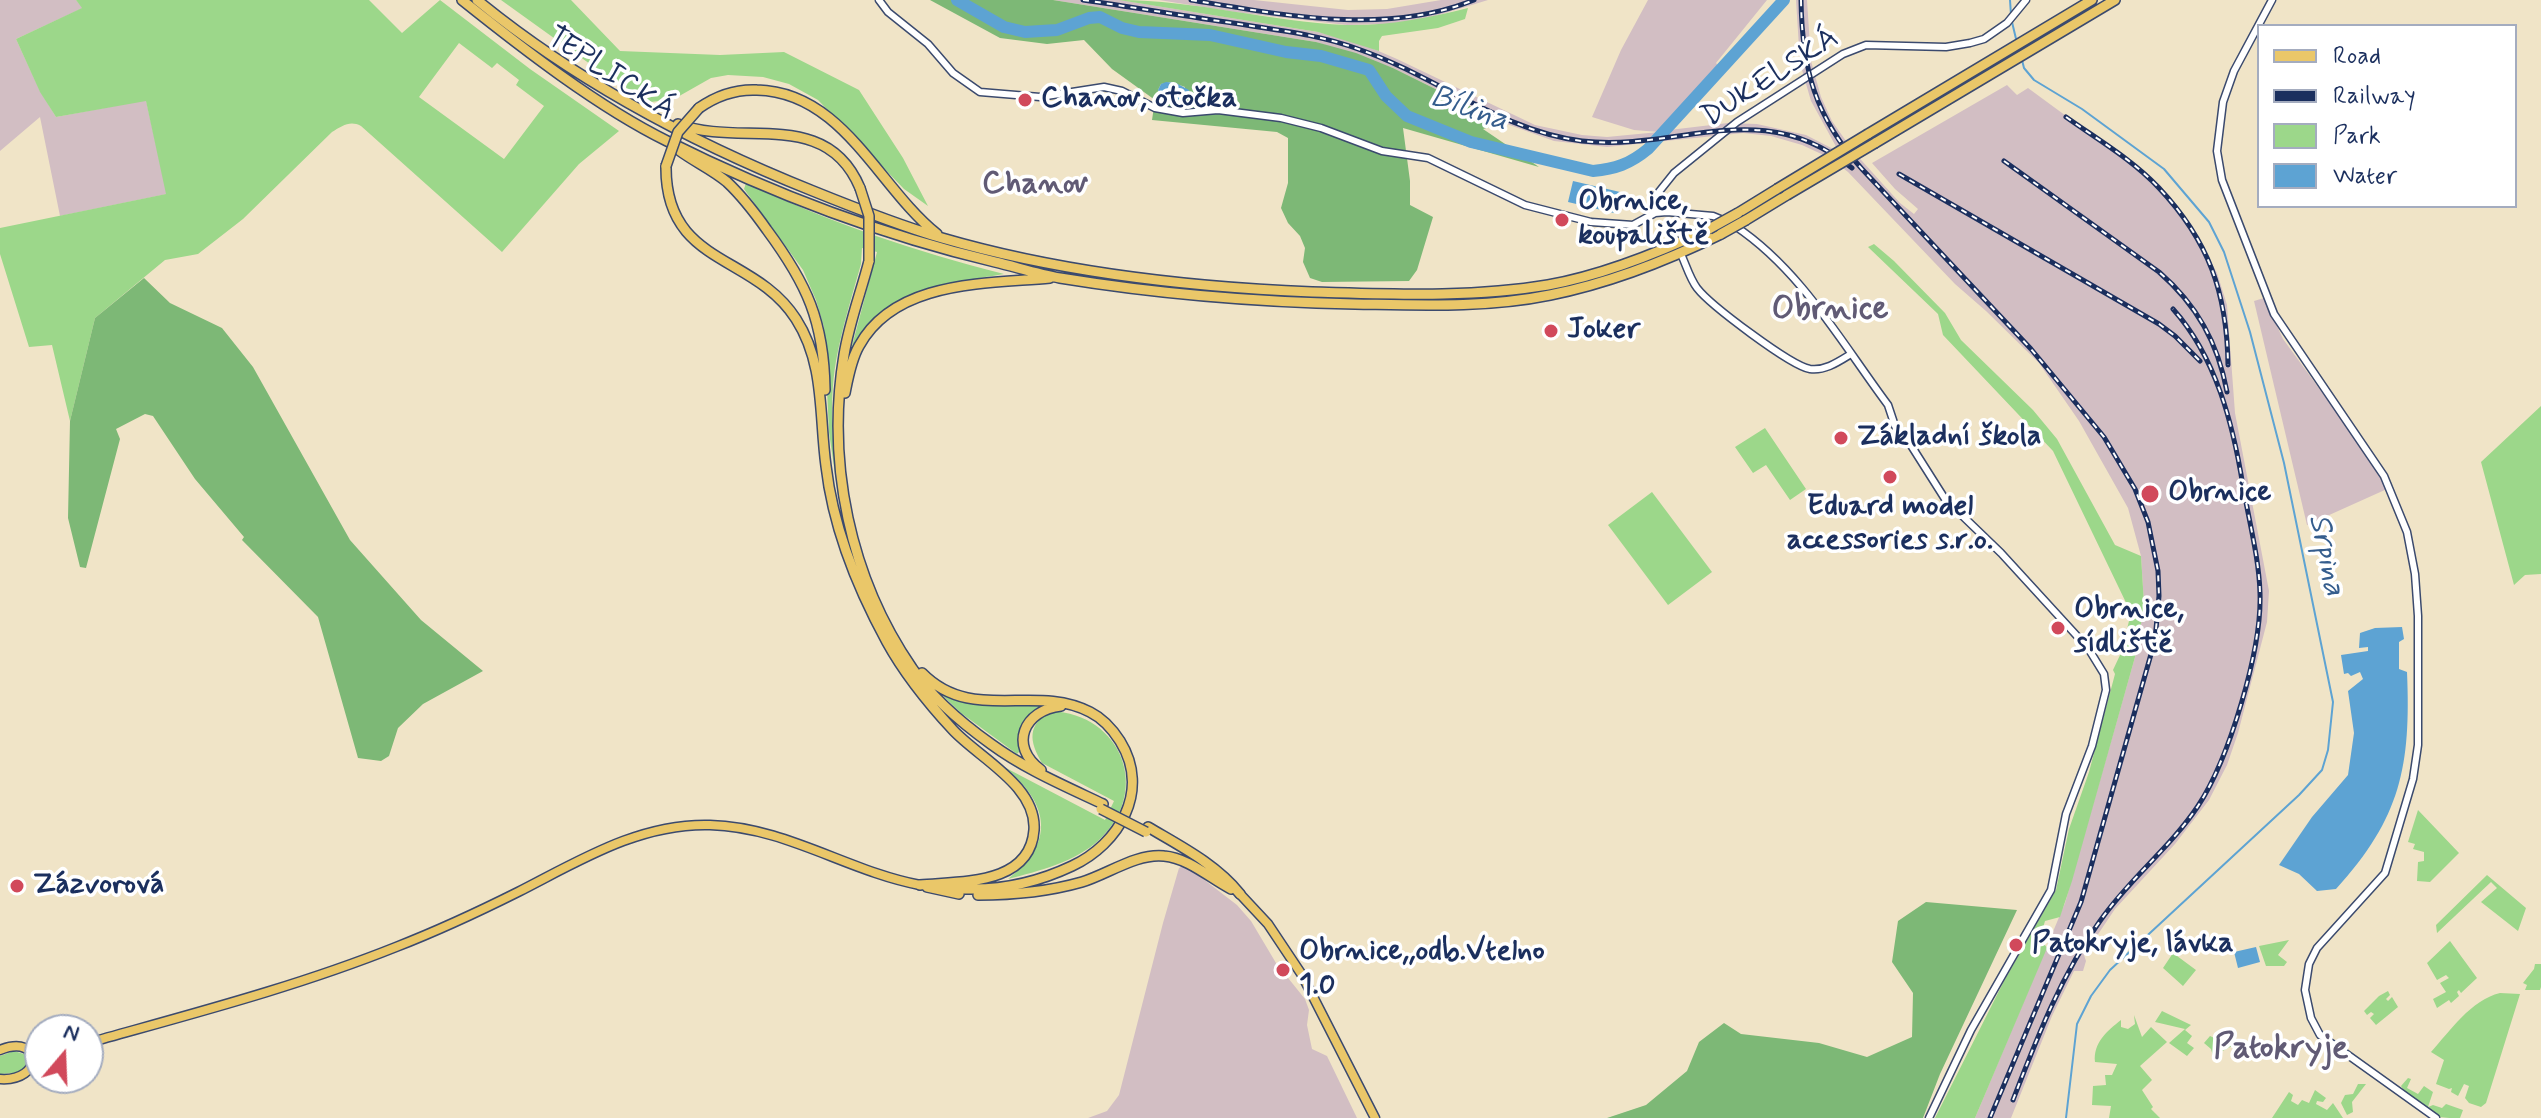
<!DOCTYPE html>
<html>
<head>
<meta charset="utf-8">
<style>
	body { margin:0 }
	#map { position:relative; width:2541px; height:1118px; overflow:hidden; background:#f0e4c7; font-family:Mynerve,sans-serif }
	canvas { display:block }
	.legend { position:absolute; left:2257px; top:24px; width:260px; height:184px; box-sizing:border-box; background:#fff; border:2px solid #a4acbf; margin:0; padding:10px 14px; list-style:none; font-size:24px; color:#1b2f5e }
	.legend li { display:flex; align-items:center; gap:16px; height:40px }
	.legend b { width:40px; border:2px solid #a4acbf }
	.north { position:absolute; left:24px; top:1014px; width:80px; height:80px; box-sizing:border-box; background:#fff; border:2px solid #a4acbf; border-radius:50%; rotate:19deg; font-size:22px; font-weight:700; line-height:32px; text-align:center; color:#1b2f5e }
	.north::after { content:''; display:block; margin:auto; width:28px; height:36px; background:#d1495b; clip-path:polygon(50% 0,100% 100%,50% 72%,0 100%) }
</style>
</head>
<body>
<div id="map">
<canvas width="2541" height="1118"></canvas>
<ul class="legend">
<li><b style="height:10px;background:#eac769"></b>Road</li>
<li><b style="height:10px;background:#1b2f5e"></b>Railway</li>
<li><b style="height:22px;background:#9cd78a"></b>Park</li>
<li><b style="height:22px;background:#5da3d3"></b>Water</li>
</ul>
<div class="north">N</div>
</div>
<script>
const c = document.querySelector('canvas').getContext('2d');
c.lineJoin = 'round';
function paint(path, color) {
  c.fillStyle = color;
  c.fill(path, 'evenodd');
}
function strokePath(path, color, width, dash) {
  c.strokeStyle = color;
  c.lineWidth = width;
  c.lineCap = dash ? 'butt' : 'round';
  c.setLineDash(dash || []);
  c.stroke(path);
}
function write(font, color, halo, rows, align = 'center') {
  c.font = font + ' Mynerve,sans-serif';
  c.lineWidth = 7;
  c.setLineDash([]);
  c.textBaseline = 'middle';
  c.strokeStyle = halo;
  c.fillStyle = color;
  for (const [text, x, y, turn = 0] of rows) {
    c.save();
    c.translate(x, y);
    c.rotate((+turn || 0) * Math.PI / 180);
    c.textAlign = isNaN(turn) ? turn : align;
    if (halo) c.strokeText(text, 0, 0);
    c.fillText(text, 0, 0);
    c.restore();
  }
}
const industrial = new Path2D(`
	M0 0H76L83 8 16 39 40 91 56 117 146 100 167 194 60 216 40 117 0 151Z
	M1053 0H1120L1318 32 1360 43 1397 59 1535 125 1582 135 1607 137 1659 132 1634 130 1592 117 1621 50 1648 0H1767L1716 63 1720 68 1661 131 1728 123 1757 124 1806 135 1839 152 1811 101 1800 63 1796 0H1807L1811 61 1821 97 1832 121 1853 151 1900 203 1914 214 1918 209 1895 189 1872 163 2007 85 2017 95 2028 88 2160 185 2199 240 2217 273 2227 305 2235 413 2269 591 2267 622 2238 733 2227 765 2209 800 2175 844 2115 909 2084 955 2086 961 2083 971H2074L2052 1016 2011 1118H1975L2065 903 2137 650 2144 604 2141 556 2128 508 2079 421 2039 363 1986 311 1955 284 1848 172 1830 158 1802 145 1771 136 1743 133 1607 147 1554 141 1504 123 1393 68 1316 42Z
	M1159 0H1254L1348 10 1387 9 1441 0H1488L1429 18 1389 24 1347 25 1234 12Z
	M2264 298 2283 339 2367 454 2387 489 2307 525 2254 301Z
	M1185 865 1237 905 1251 921 1276 963 1305 999 1309 1010 1307 1025 1312 1049 1327 1056 1357 1118H1088L1107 1111 1119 1095 1163 923 1179 868Z`);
const green = new Path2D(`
	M76 0H369L402 33 440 0 530 69 619 131 579 164 502 252 361 126C350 120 342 126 332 132L243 219 198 254 165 260 95 318 70 421 52 345 29 347 0 254V228L166 194 146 101 56 117 40 92 16 39 82 8ZM459 43 492 68 497 63 519 80 516 85 544 106 504 159 419 97Z
	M501 0H571L620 51 720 55 784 52 859 90 903 158 928 206 904 189 818 100 789 84 763 77 728 75 711 78 674 99 651 102 629 92Z
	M1119 0C1196 0 1270 22 1346 25 1388 26 1428 18 1468 8L1465 19 1438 28 1382 36 1379 41V51L1318 32Z
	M746 183C834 224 911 250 1004 274 943 284 876 294 849 357L877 252 862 248 861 264C852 296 842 328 836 361 828 407 834 456 839 502L829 432 824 327 816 300 803 270 744 189Z
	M1874 244 1894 261 1945 313 1961 340 2033 410 2057 439 2115 545 2141 556 2144 604 2137 650 2072 881 2060 917 2045 921 2040 938 2047 948 1975 1118H1935L2004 981 2056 890 2069 829 2089 772 2115 674 2113 670 2121 653 2131 613 2053 451 1943 335 1938 314 1868 247Z
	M2541 406V574L2525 575 2514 585 2481 462Z
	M1765 428 1806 489 1790 500 1766 465 1753 473 1735 447Z
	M1652 492 1712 572 1668 605 1608 525Z
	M941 694 976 705H1043C1023 715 1021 729 1021 750L1017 754 961 713Z
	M1051 711C1122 714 1152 791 1099 840 1075 862 1039 871 1008 879 1055 843 1050 805 1006 768L1105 820 1114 801 1042 763C1029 741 1027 725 1051 711Z
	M2418 810 2459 853 2430 882 2417 881 2418 862 2424 861V852L2413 849 2415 844 2408 842Z
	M2487 875 2526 908 2518 931 2481 902 2497 888 2491 882 2437 933 2436 925Z
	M2289 940 2278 955 2287 962 2284 966H2266L2259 946Z
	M2450 941 2477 978 2461 993 2459 990 2457 992 2459 996 2451 1003 2449 1000 2437 1008 2433 999 2446 992 2440 983 2449 978 2446 975 2437 980 2427 963Z
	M2173 953 2196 970 2183 986 2163 968Z
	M2535 964H2541V987L2540 990H2525L2527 985 2523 983 2534 969Z
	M2388 991 2390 995 2386 999 2388 1001 2392 997 2398 1007 2376 1025 2370 1018 2374 1014 2371 1012 2367 1015 2364 1011 2379 996Z
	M2500 993 2520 994 2486 1103 2481 1107 2469 1103 2465 1098 2469 1086 2464 1084 2458 1096 2451 1092 2452 1088 2449 1089 2436 1084 2444 1060 2431 1052C2450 1031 2471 1000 2500 993Z
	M2162 1011 2191 1025 2185 1030 2192 1036 2187 1043 2194 1048 2187 1056 2169 1043 2185 1029 2155 1022Z
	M2134 1015 2142 1037 2151 1027 2167 1042 2140 1066 2152 1080 2142 1090 2153 1107 2151 1109 2160 1118H2109L2111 1106 2092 1105 2093 1086 2106 1085 2105 1075H2112L2117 1064 2095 1062C2093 1043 2107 1031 2121 1020V1027L2128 1029 2135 1024Z
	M2210 1036 2232 1046 2213 1056 2211 1049 2204 1043Z
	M14 1051 27 1055 28 1063 18 1073 0 1074V1056Z
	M2408 1078 2411 1079 2407 1088 2418 1094 2424 1086 2433 1092 2428 1107 2433 1105 2442 1108 2446 1104 2463 1110 2460 1118C2454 1118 2445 1118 2439 1117 2426 1112 2408 1098 2401 1086Z
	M2358 1084H2366L2352 1102 2353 1112 2347 1115 2341 1103 2345 1095 2353 1094Z
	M2315 1090 2326 1098 2323 1102 2317 1101 2316 1104 2327 1110 2333 1103 2343 1118H2272L2289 1092 2293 1095 2291 1101 2298 1105 2302 1100 2309 1103Z`);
const forest = new Path2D(`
	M930 0H1053L1316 42 1356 53 1393 68 1504 123 1483 129 1539 167 1403 128 1410 181V205L1433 217 1417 270 1409 281 1322 282 1310 278 1303 262 1305 248 1300 236 1288 223 1281 208 1288 183V138L1277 132 1152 120 1155 100 1112 69 1084 40 1047 44 1000 38ZM1171 82 1185 87 1183 100 1161 97 1158 90 1161 84Z
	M144 278 170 303 222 328 253 367 350 540 421 620 483 671 423 704 398 728 389 756 381 761 358 758 318 617 242 540 244 537 195 479 153 416 145 414 116 429 120 439 86 568 80 567 68 518 70 421 95 318Z
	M1926 902 2017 910 1940 1074 1923 1118H1607L1646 1105 1687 1071 1699 1042 1724 1023 1741 1034 1819 1043 1867 1057 1912 1037 1913 993 1892 962 1898 921Z`);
const water = new Path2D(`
	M1166 82 1176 83 1189 90 1190 96 1183 100 1163 98 1158 90 1161 84Z
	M1573 181 1620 192 1614 213 1568 202Z
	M2402 627 2404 639 2399 642V669L2407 672C2411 766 2401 818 2336 889L2317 891 2299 874 2279 865 2312 817 2348 775 2354 733 2348 691 2363 679 2360 672 2351 676 2348 673 2344 674 2341 655 2368 651V647L2359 648 2360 633 2375 628Z
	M2256 947 2260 962 2238 968 2234 952Z`);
const stream = new Path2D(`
	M2010 0 2011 15
	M2012 22 2017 43
	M2022 60 2024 68 2034 80 2082 109 2164 169 2209 222 2224 252 2250 332 2284 463 2333 702 2328 750 2322 770 2299 795 2110 970 2091 996 2077 1024 2066 1118`);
const river = new Path2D(`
	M957 0 1004 27 1025 32 1057 30 1089 18 1100 17 1122 28 1139 32 1210 35 1286 52 1321 56 1369 70 1386 96 1407 116 1471 142 1593 171C1615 169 1630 164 1648 149L1784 0`);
const minor = new Path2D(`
	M879 0 888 12 928 44 953 73 980 92 1040 97 1104 87 1122 91 1155 108 1183 113 1218 110 1281 118 1321 128 1382 151 1428 158 1525 205 1591 222 1633 225 1655 213 1667 212 1713 216 1725 221
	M2272 0 2234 71 2223 102 2217 151 2222 180 2274 314 2384 476 2407 532 2415 574 2418 616V745L2413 779 2385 873 2317 948 2309 964 2305 990 2311 1018 2320 1035 2436 1118
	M1655 213 1658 193 1674 173 1737 122 1843 54 1866 45 1946 47 1970 43 1984 39 2007 23 2026 0
	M1735 226C1801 270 1841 342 1888 405L1895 426 1907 439 1945 499 2001 553 2088 648 2104 674 2106 690 2092 746 2066 814 2051 890 1971 1030 1929 1118
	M1681 254C1686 265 1690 279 1697 288 1710 305 1791 366 1810 369 1825 371 1838 362 1851 354`);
const major = new Path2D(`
	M1240 894 1268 924 1302 975 1375 1118
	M88 1043C191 1014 296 987 396 947 437 931 478 912 518 892 579 861 639 823 710 825 786 827 847 871 920 885
	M0 1050C43 1033 44 1082 0 1079`);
const highway = new Path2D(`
	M462 0C522 48 598 107 667 141 771 193 882 235 995 262 1016 267 1038 274 1060 278 1158 294 1257 302 1355 304 1419 305 1487 308 1550 295 1610 283 1666 261 1721 234
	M477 0C577 82 693 143 813 191 855 208 898 225 942 238 1062 273 1188 287 1312 292 1390 294 1471 298 1548 285 1604 275 1658 253 1709 229
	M699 108C716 96 736 89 757 90 843 92 878 187 937 234
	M678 124C742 148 826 107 860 188
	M1868 134 2092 0
	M1875 143 2115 0
	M680 151C695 162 713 170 727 182 742 196 755 213 767 230 807 284 824 321 825 390
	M666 166C665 266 754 253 796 319 825 364 819 415 826 466 833 527 858 589 887 642 904 673 929 704 953 730 979 758 1037 786 1034 830 1030 886 959 881 920 885
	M1738 213 1777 189
	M1746 220 1787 195
	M869 261C861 292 849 323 844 355 826 463 850 578 912 668 931 697 963 724 991 744 1025 769 1065 786 1103 804
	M845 393C848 378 851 360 859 346 895 280 986 284 1050 278
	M922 673C972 724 1034 683 1090 712 1102 718 1113 730 1120 741 1151 791 1119 844 1072 866 1034 884 994 892 952 888
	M1041 770C1008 746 1024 710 1061 706
	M1148 827C1180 846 1216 864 1240 894
	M927 887 959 894
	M978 895C1014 895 1047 892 1082 882 1108 874 1137 853 1164 856 1188 858 1210 878 1231 889`);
const rail = new Path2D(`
	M1083 0C1133 7 1183 16 1233 23 1275 30 1318 34 1358 49 1434 75 1501 131 1582 141 1682 152 1760 94 1852 168
	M1191 0C1283 15 1385 36 1474 0
	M1801 0C1802 69 1815 117 1862 169L2031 349 2104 437 2135 489 2148 522 2158 571 2159 596 2155 640 2081 902 1990 1118
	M2066 117C2097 139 2133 160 2159 188 2209 241 2227 293 2228 365
	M2004 161 2159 272C2197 305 2218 343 2227 392
	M1899 174 2159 324 2175 336 2200 361
	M2013 1100C2037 1038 2061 975 2100 921 2129 879 2170 848 2198 806 2229 759 2262 650 2260 593 2259 558 2249 521 2243 486 2233 424 2216 357 2173 309`);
const highwayBridge = new Path2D(`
	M666 166 678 132 699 108
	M860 188 869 216V261
	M1777 189 1868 134
	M1787 195 1875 143
	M1709 229 1738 213
	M1721 234 1746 220
	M1101 809 1146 832`);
const markers = [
	[1025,100,8,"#d1495b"],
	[1562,220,8,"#d1495b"],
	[1551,331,8,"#d1495b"],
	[1841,438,8,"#d1495b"],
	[1890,477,8,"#d1495b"],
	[2150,494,10,"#d1495b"],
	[2058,628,8,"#d1495b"],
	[17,886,8,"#d1495b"],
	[2016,945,8,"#d1495b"],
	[1283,970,8,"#d1495b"]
];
const streetNames = [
	["TEPLICKÁ",610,75,33],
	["DUKELSKÁ",1771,79,-33]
];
const poiNames = [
	["Chanov, otočka",1041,100],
	["Obrnice,",1578,203],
	["koupaliště",1578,237],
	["Joker",1567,331],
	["Základní škola",1857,438],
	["Obrnice",2168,494],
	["Eduard model",1890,508,"center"],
	["accessories s.r.o.",1890,542,"center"],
	["Obrnice,",2074,611],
	["sídliště",2074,645],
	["Zázvorová",33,886],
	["Patokryje, lávka",2032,945],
	["Obrnice,,odb.Vtelno",1299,953],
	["1.0",1299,987]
];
const waterNames = [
	["Bílina",1469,110,19],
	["Srpina",2325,555,78]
];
const neighbourhoodNames = [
	["Chanov",1035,185]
];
const quarterNames = [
	["Obrnice",1830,311],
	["Patokryje",2281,1050]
];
paint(industrial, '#d2bec3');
paint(green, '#9cd78a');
paint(forest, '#7db876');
paint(water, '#5da3d3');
strokePath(stream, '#5da3d3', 2);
strokePath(river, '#5da3d3', 12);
strokePath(minor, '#3b4a6e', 9);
strokePath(major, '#3b4a6e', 11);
strokePath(highway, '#3b4a6e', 12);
strokePath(minor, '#fff', 6);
strokePath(major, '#eac769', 8);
strokePath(highway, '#eac769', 9);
strokePath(rail, '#1b2f5e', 5);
strokePath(rail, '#fff', 2, [6]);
strokePath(highwayBridge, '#3b4a6e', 12, []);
strokePath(highwayBridge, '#eac769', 9);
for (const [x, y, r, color] of markers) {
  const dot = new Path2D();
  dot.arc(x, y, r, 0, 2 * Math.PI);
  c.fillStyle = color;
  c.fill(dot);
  strokePath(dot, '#fff', 3);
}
write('30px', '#1b2f5e', '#fff', streetNames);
write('bold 30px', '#1b2f5e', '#fff', poiNames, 'left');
write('italic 32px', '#355d8d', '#fff', waterNames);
write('bold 32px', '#615b75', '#fff', neighbourhoodNames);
write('bold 34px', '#615b75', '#fff', quarterNames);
</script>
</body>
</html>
